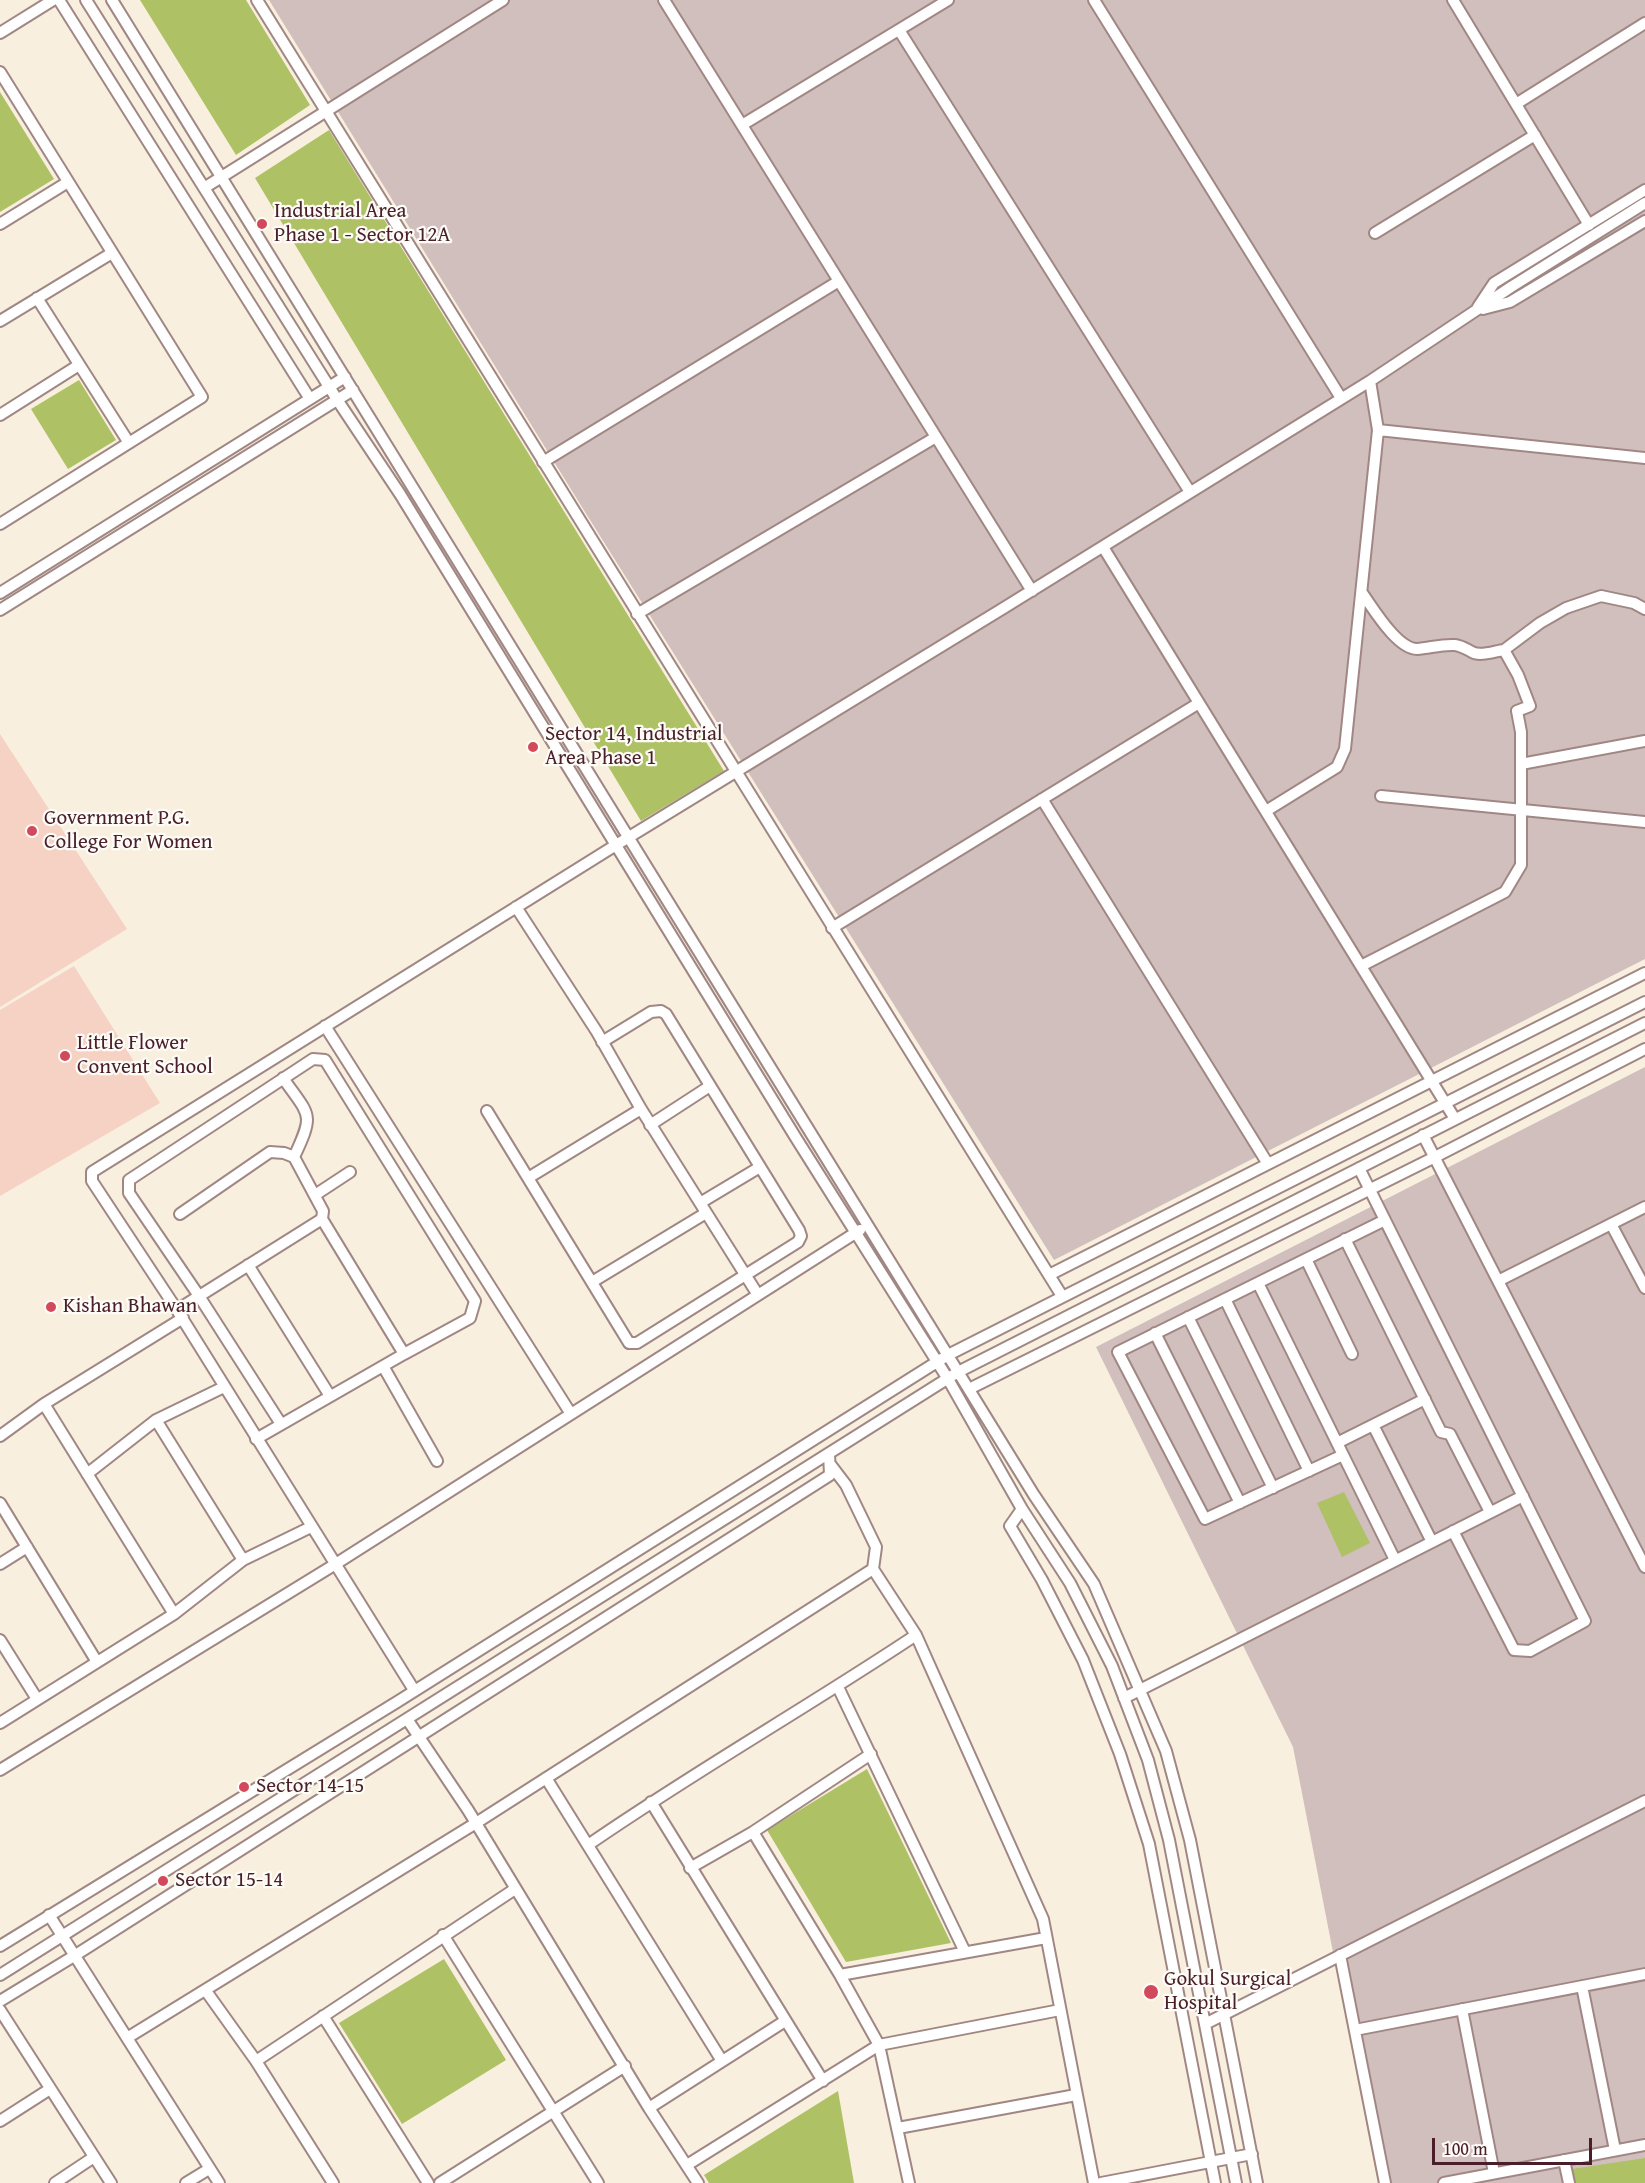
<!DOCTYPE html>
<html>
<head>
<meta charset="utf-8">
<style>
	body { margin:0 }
	#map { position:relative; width:1645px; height:2183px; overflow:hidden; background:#f8efde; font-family:"Gentium Book Plus",serif }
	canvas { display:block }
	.scale { position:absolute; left:1432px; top:2138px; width:160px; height:27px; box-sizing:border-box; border:3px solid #4a1f2b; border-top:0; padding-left:8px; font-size:18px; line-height:21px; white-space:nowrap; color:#4a1f2b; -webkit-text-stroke:4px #fdfcf7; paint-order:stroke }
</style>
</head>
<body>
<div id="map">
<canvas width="1645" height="2183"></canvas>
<div class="scale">100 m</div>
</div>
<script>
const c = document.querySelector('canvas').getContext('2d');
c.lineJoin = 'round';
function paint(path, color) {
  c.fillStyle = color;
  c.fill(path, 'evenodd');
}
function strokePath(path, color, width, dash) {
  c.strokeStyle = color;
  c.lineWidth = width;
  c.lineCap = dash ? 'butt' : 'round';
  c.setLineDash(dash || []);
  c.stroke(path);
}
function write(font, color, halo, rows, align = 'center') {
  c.font = font + ' "Gentium Book Plus",serif';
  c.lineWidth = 4.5;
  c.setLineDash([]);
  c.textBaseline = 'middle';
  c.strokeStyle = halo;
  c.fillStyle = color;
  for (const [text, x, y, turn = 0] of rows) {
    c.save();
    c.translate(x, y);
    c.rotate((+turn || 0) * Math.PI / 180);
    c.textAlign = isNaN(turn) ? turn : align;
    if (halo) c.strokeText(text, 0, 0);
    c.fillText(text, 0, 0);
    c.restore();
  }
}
const built = new Path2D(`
	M0 734 127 929 0 1007Z
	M74 966 160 1103 0 1196V1010Z`);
const industrial = new Path2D(`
	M269 0H1645V959L1054 1260 585 512Z
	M1645 1067V2183H1378L1293 1747 1096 1347Z`);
const green = new Path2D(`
	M140 0H246L310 105 236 155Z
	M0 92 54 179 0 212Z
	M329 130 724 771 641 821 255 178Z
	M79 380 116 440 68 469 31 409Z
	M1344 1492 1370 1543 1342 1557 1317 1503Z
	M867 1769 951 1943 846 1962 767 1830Z
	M444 1959 506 2060 402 2124 339 2023Z
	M838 2091 854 2183H709L704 2175Z
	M1645 2158V2183H1574L1572 2169Z`);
const minor = new Path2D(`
	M59 0 310 399
	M86 0 338 401 400 494 796 1138 948 1379 1022 1509 1070 1583 1112 1666 1148 1760 1169 1840 1236 2183
	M112 0 1034 1495 1094 1584 1166 1751 1190 1840 1257 2183
	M257 0 1062 1296
	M664 0 1032 591
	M1094 0 1341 398
	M1453 0 1589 225
	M899 30 1190 492
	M0 33 53 0
	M0 72 202 397 0 524
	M1516 104 1645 23
	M742 125 948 0
	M204 188 503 0
	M0 224 68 182
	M1375 233 1535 135
	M37 298 129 443
	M1478 307 1494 283 1645 190
	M1483 309 1510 302 1645 221
	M0 321 112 253
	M1370 381 1378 430
	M0 415 79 365
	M543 462 839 281
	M1103 547 1455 1119
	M0 593 345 377
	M0 610 353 390
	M637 614 936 437
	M1504 650 1540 623 1566 608 1601 596 1634 603 1645 609
	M1521 764 1645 741
	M1381 796 1645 822
	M1042 799 1268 1164
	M1266 811 1337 767 1345 749 1378 430 1645 458
	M516 907 597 1032 641 1109 758 1295
	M832 928 1199 703
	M1361 966 1505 892 1521 865V732L1517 711 1530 706 1518 675 1504 650C1495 651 1480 657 1472 652 1466 649 1462 646 1455 645 1442 644 1430 648 1417 649 1397 649 1373 608 1362 593
	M325 1026 571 1414
	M283 1078C310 1117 315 1112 294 1157
	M487 1111 629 1343H637L798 1242 801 1236 799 1230 666 1014 661 1011 651 1012 602 1042
	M650 1125 710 1086
	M1423 1135 1645 1567
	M1359 1168 1585 1621 1530 1651 1514 1650 1453 1531
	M528 1178 641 1109
	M315 1195 350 1172
	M700 1203 760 1167
	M180 1214 270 1152 284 1153 294 1157 323 1211 322 1219
	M1611 1224 1645 1288
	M1345 1239 1441 1432 1450 1434 1490 1512
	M1306 1259 1352 1354
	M248 1265 330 1396
	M1049 1275 1645 973
	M1498 1281 1645 1207
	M592 1282 706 1213
	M1258 1283 1395 1560
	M1225 1299 1309 1471
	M177 1310 322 1219 404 1354 256 1439
	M1188 1317 1273 1488
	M1155 1333 1240 1503
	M383 1366 437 1461
	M969 1389 1435 1157 1645 1049
	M44 1404 174 1614
	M156 1420 243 1560
	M281 1424 199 1296 129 1193V1180L313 1059 325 1060 475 1301 470 1318 404 1354
	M1373 1425 1432 1542
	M0 1436 44 1404 183 1318
	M1337 1443 1425 1399
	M1343 1455 1205 1519 1118 1352 1385 1220
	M830 1464 846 1485 876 1547 873 1569 916 1635 1043 1919 1094 2183
	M87 1474 156 1420 224 1387
	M0 1503 97 1662
	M1022 1509 1010 1526 1042 1580 1083 1660 1120 1754 1149 1844 1215 2183
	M0 1564 27 1547
	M0 1640 37 1699
	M838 1687 965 1952
	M414 1690 177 1310 92 1181V1172L616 845 1002 609 1370 381 1511 287 1645 203
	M1124 1698 1523 1496
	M407 1719 468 1810 649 2108 698 2183
	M0 1723 174 1614 243 1560 311 1527
	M0 1770 334 1565 860 1230
	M546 1778 722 2061
	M651 1802 823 2081
	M753 1832 840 1975 879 2045 909 2183
	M588 1845C695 1771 808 1707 916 1635
	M690 1868 753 1832 871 1754
	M49 1915 219 2183
	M443 1935 598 2183
	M0 1946 397 1702 948 1355 1645 1002
	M1340 1955 1385 2183
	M0 1975 958 1372 1645 1023
	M840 1975 1046 1938
	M1582 1986 1615 2150
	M206 1991 256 2061 333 2183
	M0 2001 74 1956 830 1475 829 1454
	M1462 2009 1494 2173
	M0 2010 111 2183
	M323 2016 428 2183
	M1205 2024 1645 1801
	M1355 2030 1645 1974
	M127 2038 476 1823 873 1569
	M256 2061 515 1889
	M649 2108 785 2021
	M0 2121 50 2089
	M898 2128 1076 2095
	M1564 2160 1569 2183
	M687 2165 879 2045 1060 2010
	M55 2183 94 2157
	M186 2183 209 2169
	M440 2183 625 2066
	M1101 2183 1252 2154
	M1444 2183 1645 2145`);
const markers = [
	[262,224,6,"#d1495b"],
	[533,747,6,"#d1495b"],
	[32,831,6,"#d1495b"],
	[65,1056,6,"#d1495b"],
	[51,1307,6,"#d1495b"],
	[244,1787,6,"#d1495b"],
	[163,1881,6,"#d1495b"],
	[1151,1992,8,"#d1495b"]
];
const poiNames = [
	["Industrial Area",274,212],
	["Phase 1 - Sector 12A",274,236],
	["Sector 14, Industrial",545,735],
	["Area Phase 1",545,759],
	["Government P.G.",44,819],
	["College For Women",44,843],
	["Little Flower",77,1044],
	["Convent School",77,1068],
	["Kishan Bhawan",63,1307],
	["Sector 14-15",256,1787],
	["Sector 15-14",175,1881],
	["Gokul Surgical",1164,1980],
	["Hospital",1164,2004]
];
paint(built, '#f6d2c4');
paint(industrial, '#d1bfbe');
paint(green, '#aec164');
strokePath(minor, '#a18784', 14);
strokePath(minor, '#fff', 10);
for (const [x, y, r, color] of markers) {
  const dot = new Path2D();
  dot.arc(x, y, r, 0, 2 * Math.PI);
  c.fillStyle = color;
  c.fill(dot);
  strokePath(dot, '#fdfcf7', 2);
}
write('21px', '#4a1f2b', '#fdfcf7', poiNames, 'left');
</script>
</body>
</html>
